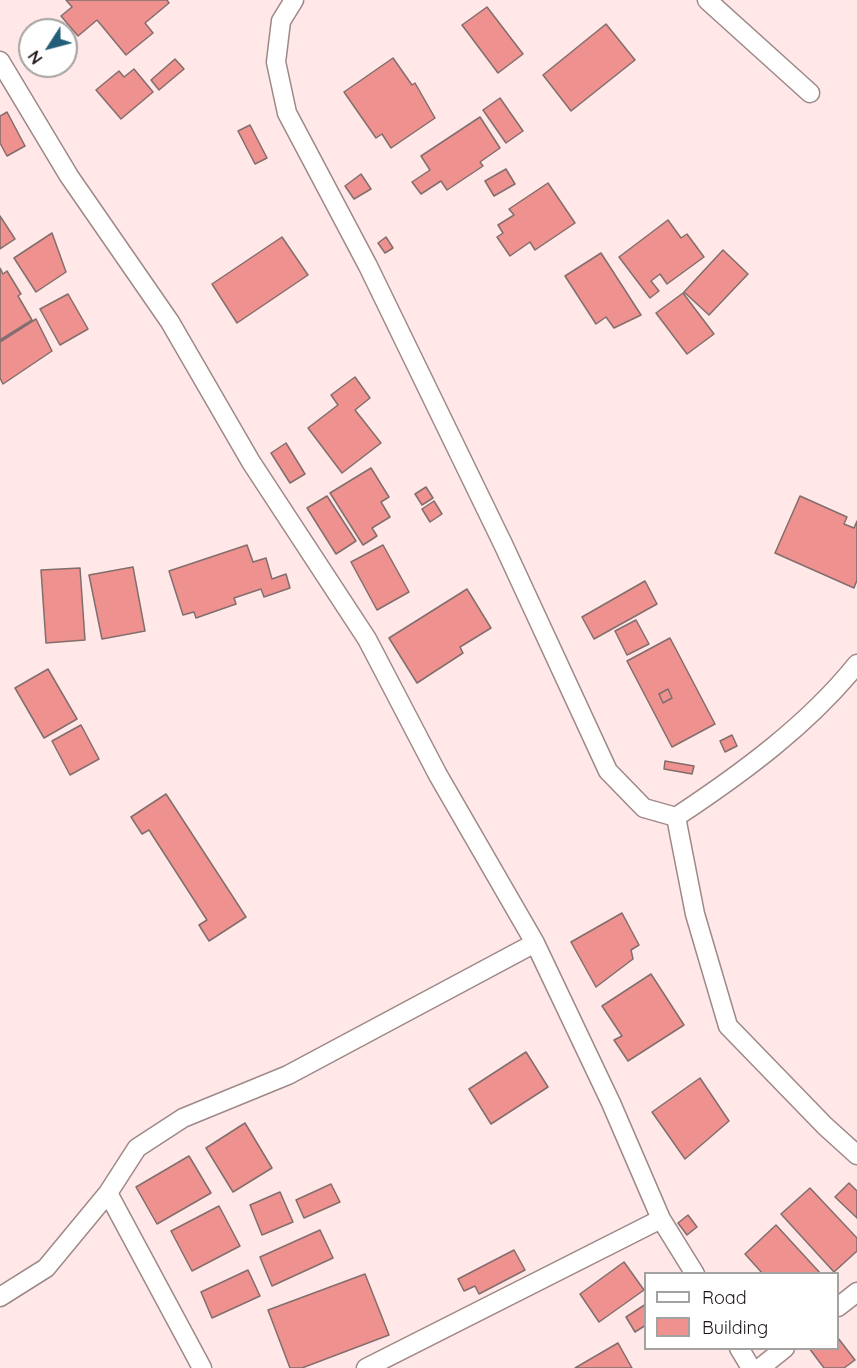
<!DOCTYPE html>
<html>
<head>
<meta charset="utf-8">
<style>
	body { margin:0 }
	#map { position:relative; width:857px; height:1368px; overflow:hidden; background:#ffe8e7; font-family:Quicksand,sans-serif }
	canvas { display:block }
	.legend { position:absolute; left:644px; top:1272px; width:195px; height:78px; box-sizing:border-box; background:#fff; border:2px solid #a4a1a1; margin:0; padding:8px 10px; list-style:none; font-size:18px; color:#1c1414 }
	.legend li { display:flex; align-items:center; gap:12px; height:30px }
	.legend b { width:30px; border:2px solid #a4a1a1 }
	.north { position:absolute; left:18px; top:18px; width:60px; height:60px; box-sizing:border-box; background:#fff; border:2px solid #a4a1a1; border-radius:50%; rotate:234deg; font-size:16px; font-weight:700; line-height:24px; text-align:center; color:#1c1414 }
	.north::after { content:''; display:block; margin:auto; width:21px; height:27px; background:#245d77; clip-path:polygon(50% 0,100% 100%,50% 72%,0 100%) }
</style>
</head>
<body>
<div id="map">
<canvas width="857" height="1368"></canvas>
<ul class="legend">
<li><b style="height:8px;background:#fff"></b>Road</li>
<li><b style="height:16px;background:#ef918f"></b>Building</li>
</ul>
<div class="north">N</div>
</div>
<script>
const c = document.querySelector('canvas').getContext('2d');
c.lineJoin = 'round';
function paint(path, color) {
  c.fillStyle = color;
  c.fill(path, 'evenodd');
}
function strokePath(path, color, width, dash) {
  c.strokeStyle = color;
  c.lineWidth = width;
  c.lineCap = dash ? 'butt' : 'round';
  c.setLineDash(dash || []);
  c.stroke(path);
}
const building = new Path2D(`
	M66 0H167L169 3 145 23 153 33 126 55 97 20 78 36 61 16 72 7Z
	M487 7 523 54 498 73 462 25Z
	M606 24 635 60 571 111 543 75Z
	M393 58 412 85 415 83 435 118 391 148 382 134 376 138 344 92Z
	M175 59 184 69 159 90 151 80Z
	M134 69 153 92 121 119 96 90 119 71 124 77Z
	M500 98 523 131 506 143 483 110Z
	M7 112 25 146 7 156 0 143V116Z
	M480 117 500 148 480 162 483 166 447 190 441 181 421 194 412 182 430 170 421 156Z
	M250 125 267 158 255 164 238 131Z
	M506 169 515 184 494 196 485 181Z
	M361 174 371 189 354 199 345 186Z
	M548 183 575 223 535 250 530 242 510 256 497 237 503 233 498 225 514 215 509 209Z
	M0 216 15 239 0 249Z
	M668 220 681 238 687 234 704 257 667 284 660 274 651 281 659 291 650 298 619 257Z
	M52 233 66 272 36 292 14 258Z
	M282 237 308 275 237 323 212 284Z
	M386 237 393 248 385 253 378 243Z
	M723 250 748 274 709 315 684 292Z
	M601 253 641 315 614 328 606 317 596 324 565 276Z
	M0 268 3 274 7 271 21 294 18 296 32 320 0 340Z
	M683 293 714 334 687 354 656 313Z
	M68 294 88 329 60 345 40 309Z
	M36 319 52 351 3 384 0 378V342Z
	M355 377 370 398 355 410 381 443 342 473 308 428 338 405 331 395Z
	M286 443 305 474 290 483 271 453Z
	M371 468 389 497 381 502 390 517 372 528 377 536 363 545 330 493Z
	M426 487 433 498 422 505 415 494Z
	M327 496 356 541 336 554 307 508Z
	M800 496 847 517 844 524 854 528 857 521V580L854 588 775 553Z
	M434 501 442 514 430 522 422 509Z
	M247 545 253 562 266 558 272 579 286 574 290 588 264 597 261 589 234 598 236 604 196 618 194 612 183 615 169 571Z
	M383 545 409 592 377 610 351 562Z
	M133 567 145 631 102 639 89 575Z
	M80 568 85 640 46 643 41 570Z
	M645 581 657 604 594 639 582 617Z
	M467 589 491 628 460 647 463 653 417 683 389 638Z
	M636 620 649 644 627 655 615 631Z
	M670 638 715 724 672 747 627 661ZM668 689 672 698 663 703 659 694Z
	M48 669 77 719 44 738 15 688Z
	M668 689 672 698 663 703 659 694Z
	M81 725 99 759 70 775 52 741Z
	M732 735 737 746 725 752 720 741Z
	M665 761 694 766 692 774 664 769Z
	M166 794 246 917 209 941 199 925 207 920 149 830 142 834 131 817Z
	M622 913 639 945 631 950 633 959 596 987 571 942Z
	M651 974 684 1025 628 1061 614 1040 622 1036 602 1006Z
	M526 1052 548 1087 491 1124 469 1089Z
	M700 1078 729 1121 685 1159 652 1112Z
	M245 1123 272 1168 233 1192 206 1148Z
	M189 1156 211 1193 157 1224 136 1187Z
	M849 1183 857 1191V1218L835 1197Z
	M331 1184 340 1202 304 1218 296 1200Z
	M810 1188 857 1238V1251L834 1272 781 1214Z
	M280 1192 293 1222 262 1235 250 1205Z
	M219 1206 240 1246 192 1271 171 1231Z
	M688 1215 697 1227 687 1235 678 1223Z
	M776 1225 821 1274H763L745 1254Z
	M320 1230 333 1258 272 1286 260 1257Z
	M514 1250 525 1270 479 1294 475 1286 464 1291 458 1279Z
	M624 1262 644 1290 599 1322 580 1294Z
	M248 1270 260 1296 212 1318 201 1292Z
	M365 1274 389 1335 302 1368H290L268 1310Z
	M646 1304V1325L635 1332 626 1317Z
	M838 1338 855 1360 844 1368H824L809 1348H838Z
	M618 1343 632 1368H575Z`);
const street = new Path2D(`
	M294 0 281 21 276 62 287 113 368 266 503 544 608 771 644 808 676 817C741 774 808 725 857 664
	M707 0 810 93
	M0 61 69 176 170 322 251 462 367 639 438 775 535 943 611 1103 661 1219 695 1274
	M676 817 695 914 728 1026 825 1126 857 1155
	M108 1193 202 1368
	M0 1297 46 1268 108 1193 137 1148 183 1118 288 1075 535 943
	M838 1307 857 1292
	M739 1348 751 1368
	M366 1368 661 1219
	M760 1368 785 1348`);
paint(building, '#ef918f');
strokePath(building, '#816e6d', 1.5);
strokePath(street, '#9e8988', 21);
strokePath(street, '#fff', 18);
</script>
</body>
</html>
